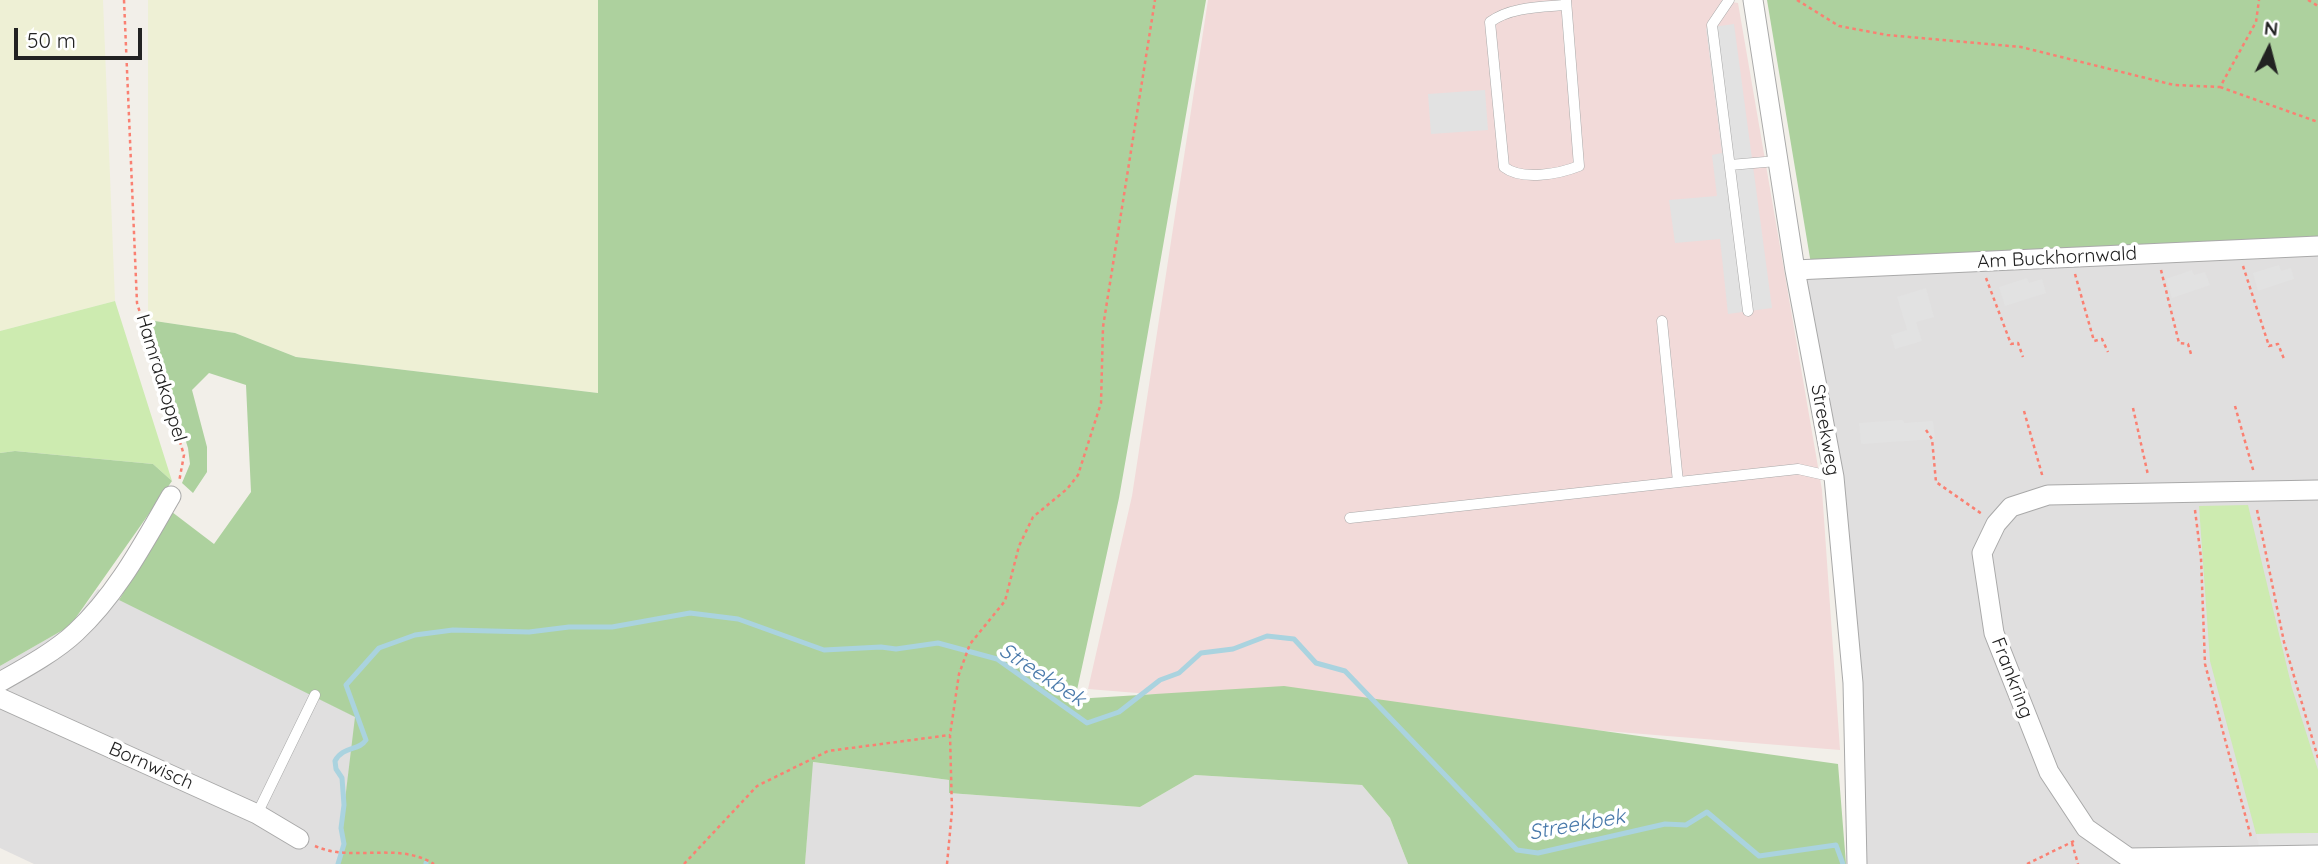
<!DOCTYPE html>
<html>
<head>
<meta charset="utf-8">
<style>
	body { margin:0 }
	#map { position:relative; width:2318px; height:864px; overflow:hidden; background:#f2efe9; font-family:Quicksand,sans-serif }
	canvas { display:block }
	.north { position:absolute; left:2234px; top:14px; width:70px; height:70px; -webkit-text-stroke:5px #fff; paint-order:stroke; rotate:6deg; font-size:19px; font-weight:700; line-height:28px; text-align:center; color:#222 }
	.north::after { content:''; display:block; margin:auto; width:24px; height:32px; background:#222; clip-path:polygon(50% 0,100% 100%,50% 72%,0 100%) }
	.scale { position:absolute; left:14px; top:28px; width:128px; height:32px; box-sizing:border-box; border:4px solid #222; border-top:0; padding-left:9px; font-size:21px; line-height:24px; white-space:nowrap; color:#222; -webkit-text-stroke:5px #fff; paint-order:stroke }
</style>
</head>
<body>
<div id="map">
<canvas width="2318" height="864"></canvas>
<div class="north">N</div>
<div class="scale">50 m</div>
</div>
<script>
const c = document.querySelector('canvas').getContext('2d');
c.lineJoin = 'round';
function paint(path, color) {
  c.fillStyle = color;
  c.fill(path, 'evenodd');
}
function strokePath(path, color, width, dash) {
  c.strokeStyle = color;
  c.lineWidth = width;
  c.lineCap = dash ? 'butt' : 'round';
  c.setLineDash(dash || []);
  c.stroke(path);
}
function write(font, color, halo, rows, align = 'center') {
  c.font = font + ' Quicksand,sans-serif';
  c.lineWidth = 7;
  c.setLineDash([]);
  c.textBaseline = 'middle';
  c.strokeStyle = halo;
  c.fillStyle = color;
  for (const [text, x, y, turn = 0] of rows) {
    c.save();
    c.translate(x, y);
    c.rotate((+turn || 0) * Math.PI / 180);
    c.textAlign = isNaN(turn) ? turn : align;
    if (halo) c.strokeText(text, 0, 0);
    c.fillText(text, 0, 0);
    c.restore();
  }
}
const residential = new Path2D(`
	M2318 252V864H1862L1863 684 1805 278Z
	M98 589 356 717 341 833 344 844 338 864H34L0 848V666L70 626Z
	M812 762 949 780V793L1140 807 1195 775 1362 785 1390 818 1408 864H805Z`);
const commercial = new Path2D(`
	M1208 0H1721L1738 3 1822 490 1840 750 1088 689 1132 496Z`);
const farmland = new Path2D(`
	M0 0H103L115 301 0 331Z
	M148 0H598V393L296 357 235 333 148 320Z`);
const grass = new Path2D(`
	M115 301 172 481 153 464 15 451 0 453V331Z
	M2248 505 2292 688 2318 770V833L2256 834 2210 661 2199 506Z`);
const forest = new Path2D(`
	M598 0H1206L1119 498 1075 699 1284 686 1838 764 1846 864H1408L1390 818 1362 785 1195 775 1140 807 949 793V780L813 762 805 864H338L344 844 341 833 355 717 119 600 172 512 214 544 251 492 246 385 209 373 192 390 207 447V472L193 493 182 483 190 464 188 448 148 320 235 333 296 357 598 393Z
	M1767 0H2318V237L1811 264Z
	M15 451 153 464 172 481 70 626 0 666V453Z`);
const parking = new Path2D(`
	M1734 24 1772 308 1728 314 1720 239 1675 243 1669 200 1717 196 1712 155 1722 153 1706 28Z
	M1485 90 1488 130 1431 134 1428 94Z
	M2279 265 2281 271 2291 268 2294 279 2258 291 2253 273Z
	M2192 270 2194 275 2205 272 2210 285 2172 298 2166 279Z
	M2027 278 2029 283 2042 279 2046 293 2005 306 1999 287Z
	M1926 288 1934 317 1916 322 1922 341 1895 349 1891 335 1907 330 1897 297Z
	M1903 420 1904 423 1933 421 1935 439 1861 444 1859 423Z
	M2318 833V855L2262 857 2256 834Z`);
const stream = new Path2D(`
	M426 863V864
	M338 864 344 844 341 828 344 805 342 778 336 769 335 761C343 746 359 751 366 740L346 685 379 648 415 635 453 630 529 632 569 627H612L690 613 738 619 824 650 881 647 896 649 938 643 997 659 1087 723 1119 712 1160 680 1179 673 1201 653 1233 649 1267 636 1294 639 1316 663 1345 671 1517 850 1538 853 1665 824 1686 825 1707 812 1759 856 1836 845 1843 864`);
const path = new Path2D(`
	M124 0 137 303 184 455 179 482
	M1797 0 1839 26 1887 35 2021 47 2174 85 2220 87 2256 22 2259 0
	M2308 0 2318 6
	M2220 87 2318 122
	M2243 266 2269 346 2278 344 2284 359
	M2161 270 2179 343 2188 344 2191 354
	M2075 274 2094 341 2102 339 2108 352
	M1986 278 2011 344 2018 343 2023 357
	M2235 406 2254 473
	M2133 408 2148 475
	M2024 411 2043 478
	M1926 430 1932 439 1936 482 1982 514
	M2195 510 2201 558 2205 664 2251 837
	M2257 510 2284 642 2318 758
	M2072 843 2078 864
	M315 846C353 863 397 841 434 864
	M684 864 757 786 828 751 950 735
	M947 864 952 811 950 735 959 674 970 644 1005 601 1019 546 1033 517 1067 489 1078 475 1101 403 1103 327 1155 0
	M2027 864 2074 841`);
const lane = new Path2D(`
	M1729 0 1712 25 1748 311
	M1565 5C1540 7 1510 7 1490 22L1504 167C1522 181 1559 174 1579 166L1566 0
	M1730 165 1777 161
	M1662 321 1678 482
	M1350 518 1798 469 1834 477
	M257 814 315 695`);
const street = new Path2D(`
	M1753 0 1795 270 1834 477 1853 683 1857 864
	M1795 270 2318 246
	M2318 490 2048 495 2011 507 1996 524 1982 553 1994 633 2049 772 2086 828 2129 858 2318 855
	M0 682C25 668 56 651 76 632 117 594 143 544 171 496
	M0 698 257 814 299 839`);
const streetNames = [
	["Am Buckhornwald",2057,258,-3],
	["Hamraakoppel",161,378,73],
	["Streekweg",1825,430,80],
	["Frankring",2012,678,69],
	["Bornwisch",151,766,24]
];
const waterNames = [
	["Streekbek",1042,675,33],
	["Streekbek",1577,825,-10]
];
paint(residential, '#e0dfdf');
paint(commercial, '#f2dad9');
paint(farmland, '#eef0d5');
paint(grass, '#cdebb0');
paint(forest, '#add19e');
paint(parking, '#e2e2e2');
strokePath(stream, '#aad3df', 5);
strokePath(lane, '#a9a9a9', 11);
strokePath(street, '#a9a9a9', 21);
strokePath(path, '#fa8072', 2.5, [3.5, 3.5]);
strokePath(lane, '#fff', 10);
strokePath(street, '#fff', 19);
write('19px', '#222', '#fff', streetNames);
write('italic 21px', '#4a7aab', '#fff', waterNames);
</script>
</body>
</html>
